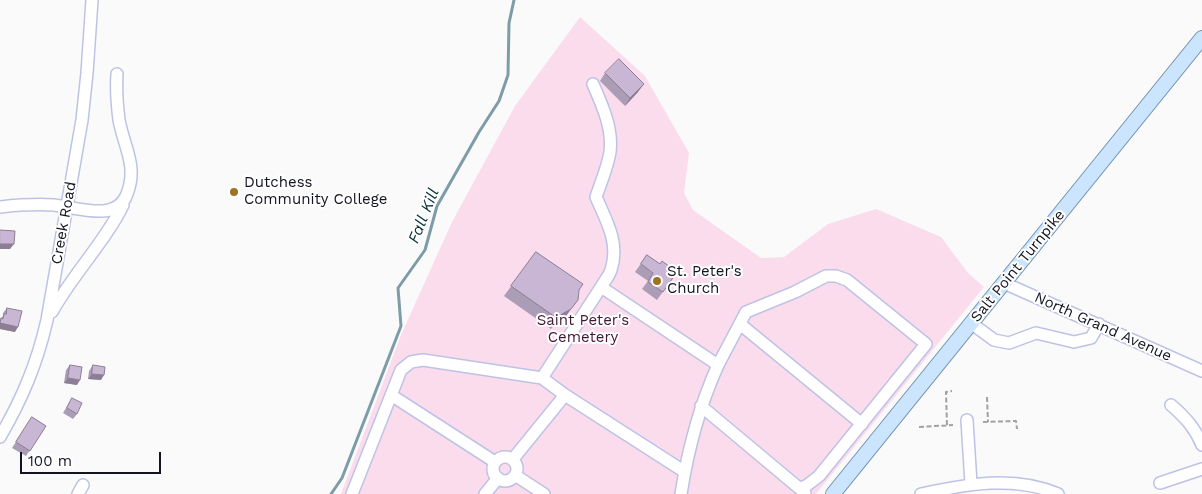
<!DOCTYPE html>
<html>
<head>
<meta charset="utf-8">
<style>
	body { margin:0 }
	#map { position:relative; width:1202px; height:494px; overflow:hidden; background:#fafafa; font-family:"Work Sans",sans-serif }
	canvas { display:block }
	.scale { position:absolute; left:20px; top:452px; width:141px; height:22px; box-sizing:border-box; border:2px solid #121420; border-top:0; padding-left:6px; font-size:15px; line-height:18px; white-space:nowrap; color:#121420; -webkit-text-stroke:4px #fff; paint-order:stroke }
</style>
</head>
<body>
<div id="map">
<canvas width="1202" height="494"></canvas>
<div class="scale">100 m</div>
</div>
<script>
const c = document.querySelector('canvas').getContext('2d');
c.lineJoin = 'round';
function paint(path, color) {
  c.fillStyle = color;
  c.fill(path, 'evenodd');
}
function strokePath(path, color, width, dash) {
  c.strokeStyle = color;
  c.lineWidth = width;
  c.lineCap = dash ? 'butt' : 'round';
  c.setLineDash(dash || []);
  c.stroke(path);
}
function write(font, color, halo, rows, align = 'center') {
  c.font = font + ' "Work Sans",sans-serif';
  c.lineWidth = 4;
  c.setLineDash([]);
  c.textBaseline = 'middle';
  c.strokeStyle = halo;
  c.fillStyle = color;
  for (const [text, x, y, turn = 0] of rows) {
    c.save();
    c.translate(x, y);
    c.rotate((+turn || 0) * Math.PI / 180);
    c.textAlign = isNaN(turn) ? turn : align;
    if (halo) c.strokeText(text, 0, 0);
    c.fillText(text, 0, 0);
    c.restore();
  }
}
const green = new Path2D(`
	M580 17 645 76 689 153 684 193 693 210 761 258 784 257 828 224 876 209 941 237 968 273 984 287 816 494H341L401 335 452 222 515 106Z`);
const stream = new Path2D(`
	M331 494 342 478 401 326 398 288 425 250 437 206 479 132 499 101 508 75 509 23 514 0`);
const path = new Path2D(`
	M987 397 988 422
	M983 422 1016 421 1017 429
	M947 425 946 392 952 391
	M919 427 953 425`);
const minor = new Path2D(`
	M593 84C602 105 613 128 610 152 608 166 601 182 596 197 606 220 620 243 611 270 609 276 604 282 601 287L718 365C699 407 688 449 681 494
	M0 207C18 205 36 204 54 205 70 207 87 212 103 211 115 210 123 205 127 194 138 166 124 147 119 120 117 104 116 89 117 74
	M1004 283 1202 371
	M52 312C72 275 105 242 123 205
	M971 323 994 340 1009 343 1036 333 1074 342 1091 338 1099 324
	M740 324 862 424
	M718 365 746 312 795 292 826 276H836L847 280 926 344 819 476 806 486 800 488
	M542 378 601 287
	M391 395 495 462
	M1171 405C1185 417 1195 428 1202 445
	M701 406 805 493
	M967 420 971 484
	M0 437C22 399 37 364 47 320L82 120 87 73 92 0
	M493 469a12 12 0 1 1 24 0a12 12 0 1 1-24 0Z
	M513 459 565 395
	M515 475 544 494
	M1160 483 1202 469
	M78 494 83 485
	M352 494 401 370 411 362 423 360 542 378 565 395 685 472
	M485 494 498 478
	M921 494C966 484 1015 475 1058 494`);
const major = new Path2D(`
	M833 494 1202 38`);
const wall = new Path2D(`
	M605 73 638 92 625 106 600 81Z
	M536 252 579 290 564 319 555 324 551 329 504 296Z
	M647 255 660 264 677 272 657 300 642 289 648 281 635 272Z
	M7 308 15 332 0 329V319L3 316V313Z
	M70 365 77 385 64 383 66 370Z
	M93 365 101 380 88 379 89 371Z
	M72 398 77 414 73 419 63 413Z
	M32 417 46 426 26 456 12 448Z`);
const shadedWall = new Path2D(`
	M644 84 638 92 625 106 630 98Z
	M0 244H14L10 249H0Z
	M571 309 564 319 555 324 562 314Z
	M0 323 18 327 15 332 0 329Z
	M92 374 104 375 101 380 88 379Z
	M68 378 80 380 77 385 64 383Z`);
const building = new Path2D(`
	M619 59 644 84 630 98 605 73Z
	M0 230 15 231 14 244H0Z
	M536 252 583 284 579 290 578 300 571 309 562 314 558 319 511 286Z
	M647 255 660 264 662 261 677 272 663 292 648 282 653 273 641 264Z
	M7 308 22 311 18 327 0 323 1 318 3 319 4 314H6Z
	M70 365 82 367 80 380 68 378Z
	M93 365 105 367 104 375 92 374Z
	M72 398 82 403 77 414 67 408Z
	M32 417 46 426 30 451 16 442Z`);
const markers = [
	[234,192,5,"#9c7421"],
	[657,281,5,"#9c7421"]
];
const poiNames = [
	["Dutchess",244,183],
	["Community College",244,200],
	["St. Peter's",667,272],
	["Church",667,289]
];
const streetNames = [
	["Creek Road",64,223,-80],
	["Salt Point Turnpike",1018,266,-51],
	["North Grand Avenue",1103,327,24]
];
const parkNames = [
	["Saint Peter's",583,321],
	["Cemetery",583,338]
];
const waterNames = [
	["Fall Kill",424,216,-68]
];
paint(green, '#fadcec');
strokePath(stream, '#7e9ca7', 3);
strokePath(minor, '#bec3e5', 14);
strokePath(major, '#7491b0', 16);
strokePath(path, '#a0a1a5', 2, [5, 2.5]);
strokePath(minor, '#fff', 11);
strokePath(major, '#cbe5fe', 14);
paint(wall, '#ac9db6');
paint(shadedWall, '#8c7f94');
paint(building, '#c8b6d4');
strokePath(building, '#8c7f94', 1);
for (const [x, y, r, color] of markers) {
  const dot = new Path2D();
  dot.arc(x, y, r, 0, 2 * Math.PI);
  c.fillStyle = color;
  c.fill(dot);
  strokePath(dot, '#fff', 2);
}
write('15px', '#121420', '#fff', poiNames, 'left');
write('15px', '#121420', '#fff', streetNames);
write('15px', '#421832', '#fff', parkNames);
write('italic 16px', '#09313a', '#fff', waterNames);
</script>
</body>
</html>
